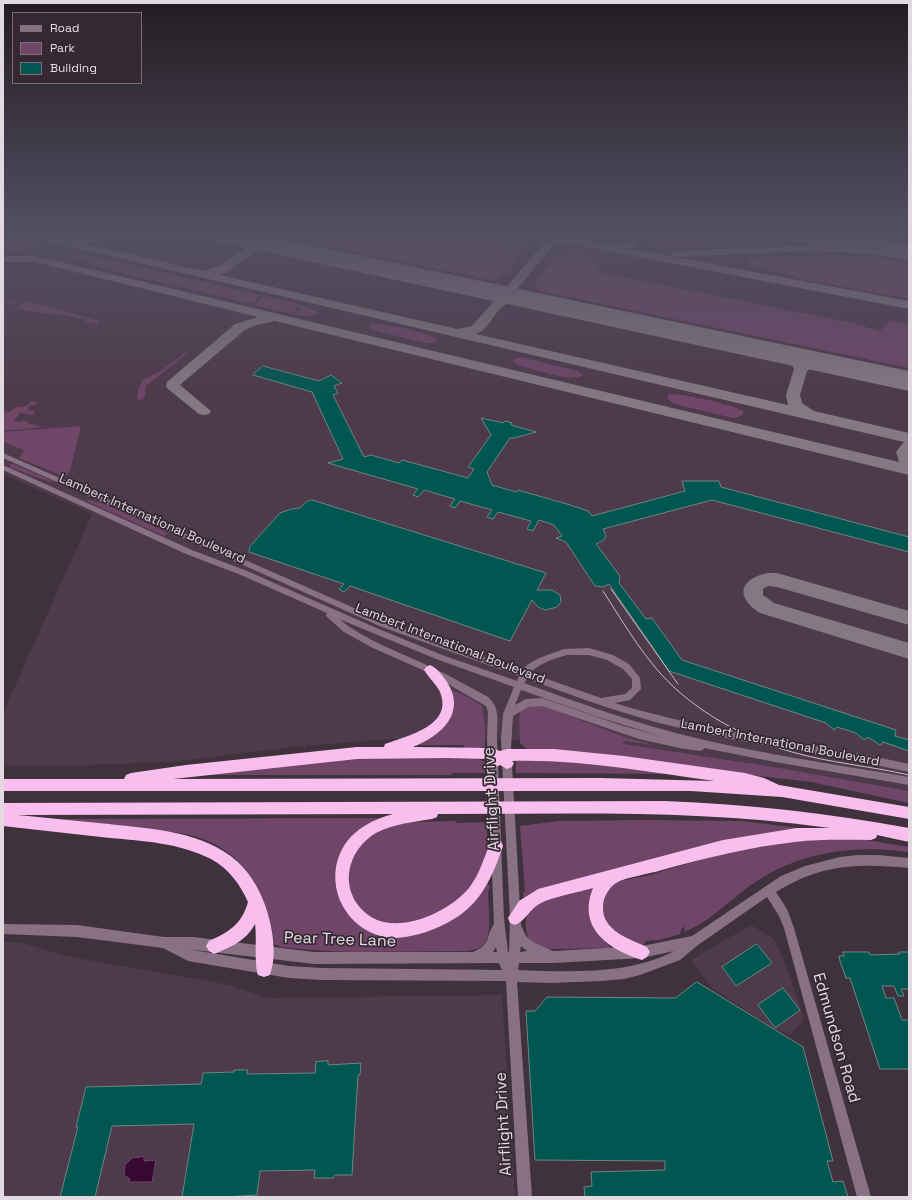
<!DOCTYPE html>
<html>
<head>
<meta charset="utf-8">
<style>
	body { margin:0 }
	#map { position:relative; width:912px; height:1200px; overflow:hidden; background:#40323d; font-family:"Space Grotesk",sans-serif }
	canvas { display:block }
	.frame { position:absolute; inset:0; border:4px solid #e3dae1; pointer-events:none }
	.legend { position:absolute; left:12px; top:12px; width:130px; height:72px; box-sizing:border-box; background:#352833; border:1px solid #7b6f79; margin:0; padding:5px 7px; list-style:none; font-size:12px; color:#e3dae1 }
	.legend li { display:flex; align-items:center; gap:8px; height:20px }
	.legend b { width:20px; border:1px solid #7b6f79 }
</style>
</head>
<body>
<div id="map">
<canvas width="912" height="1200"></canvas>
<div class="frame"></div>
<ul class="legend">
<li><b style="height:5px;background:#887184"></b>Road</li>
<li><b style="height:11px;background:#6f4668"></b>Park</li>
<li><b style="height:11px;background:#005751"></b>Building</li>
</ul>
</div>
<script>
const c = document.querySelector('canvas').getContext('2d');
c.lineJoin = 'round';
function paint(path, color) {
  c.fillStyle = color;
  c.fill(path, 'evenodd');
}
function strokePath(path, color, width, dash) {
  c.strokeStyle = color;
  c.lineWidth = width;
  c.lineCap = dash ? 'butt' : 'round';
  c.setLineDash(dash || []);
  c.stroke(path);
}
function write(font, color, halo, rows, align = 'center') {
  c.font = font + ' "Space Grotesk",sans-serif';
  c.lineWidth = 3.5;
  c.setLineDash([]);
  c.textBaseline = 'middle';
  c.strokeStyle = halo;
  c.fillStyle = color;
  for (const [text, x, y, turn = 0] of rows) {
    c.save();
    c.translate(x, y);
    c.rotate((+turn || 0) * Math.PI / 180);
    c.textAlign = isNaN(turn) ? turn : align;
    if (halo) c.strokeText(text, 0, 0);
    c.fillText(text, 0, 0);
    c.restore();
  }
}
const built = new Path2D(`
	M3 233H909V791L725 759 617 743 481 739H387L293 747 173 762 59 766 3 765V713L92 514 3 474Z
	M751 925 774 939 787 968 804 1020 790 1035 770 1026 710 986 691 960Z
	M3 942H19L66 956 229 985 268 998 502 995 515 1197H3Z`);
const green = new Path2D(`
	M292 233H443L527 249 507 273 494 281 288 238Z
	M456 233H495L529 242 528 247Z
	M567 233H622C611 245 582 236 566 234Z
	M658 233H750L803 242 660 249 651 246Z
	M840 233H894L899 238 895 241Z
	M10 239C18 238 32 239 39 245 32 252 13 252 3 251V241Z
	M567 249 597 254 602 259 601 261 560 253Z
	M76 254 106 259 291 302 315 310 319 313C310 317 303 317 294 314L303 309 297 307 294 309 297 310 292 314 253 305 265 297 259 296 256 298 258 299 252 304 113 271 84 262 73 256Z
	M558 255 600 263 597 272 852 323 880 331 890 320 909 324V368L535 290 537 279Z
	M824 255 875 257 909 262V299L806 280 749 265 748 261 753 258Z
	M28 301 100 321 96 324 85 322 88 319 15 309Z
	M372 324C384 323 427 332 437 339L436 341 432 343H426L372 330 369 327Z
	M187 351 189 352 146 386 145 396 141 400 138 399 137 395 140 385 144 379 161 371Z
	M521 357 577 371 582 374V376C569 382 533 369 518 365L513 361 514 359Z
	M668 394C681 393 732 404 743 411V414L739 417 733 418 674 404 667 398Z
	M32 401 38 402 36 405 29 406 28 411H35L33 415 21 413 13 420 20 422 23 420 31 424 43 427 3 431V411L10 412 16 407C23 408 27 406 32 401Z
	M81 426 70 470 67 475 63 476 19 458 24 450 3 442V439L5 437 3 436V432Z
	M10 464H14L54 482C50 483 17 470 10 467Z
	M89 500 107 505 168 533 164 536 86 501Z
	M450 689 468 697 482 706 484 721 485 722V746L479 748 464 749V745H412L421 741 453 700Z
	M533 705 544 706 624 737 653 745 626 741 623 742 624 744 768 766 909 791V803L811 782 527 749 520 743 519 721 520 711 523 709Z
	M475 757 485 762V773H452L451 775H183L324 759Z
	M547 758 675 774 516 773V761Z
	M383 818 336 871 335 884 339 898 346 912 358 924 402 935 487 883 490 887 488 892C488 903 492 932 486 941 483 948 474 950 468 951L354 952 326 951 281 947 274 944C268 899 249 856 203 839 184 832 163 831 143 829 116 825 89 822 61 819Z
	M643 820 741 821 808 829 535 891 525 897H523V892H525L520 826 558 821Z
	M456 821 457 823 487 822V855L474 885 453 906 425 920 390 925 371 919 354 904 345 878 355 849 385 826 415 822Z
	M799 839H860L909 847V852C854 844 797 852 751 885 728 901 710 922 684 932L685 927 682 928 680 934 659 940 645 941 644 945H637L613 934 601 914 604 893 619 881 646 876 727 852Z
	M594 886 596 930 611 948 549 949 544 948 530 941C522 926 525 908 542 900 554 894 580 890 594 886Z`);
const water = new Path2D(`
	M144 1157V1161L156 1160 152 1182H129L130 1179 124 1175 125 1165 132 1158Z`);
const stream = new Path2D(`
	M3 301 15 303`);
const taxiway = new Path2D(`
	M19 233H39L74 241 106 233H124L123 235 87 244 203 271 219 266 267 233H279L227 272 220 275 457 329 472 326 494 301 492 297 483 294 481 291 483 288 487 287 501 293 545 242 549 240 524 235 523 233H545L612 246 624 244 634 233H645L632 249 909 301V309L566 243 553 246 512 295 531 296 533 299 531 302C522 304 511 300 503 306 493 314 489 329 476 334L788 405 786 395 794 369C788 358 782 362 776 354L778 351C787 349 799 354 804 361L825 359 830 360 832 363 830 366 812 368 807 371 800 395 802 403 814 411 909 433V475L275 321 257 325 245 330 181 384 180 385 211 411 209 414 204 415 199 414 168 389 166 386 167 382 235 324 258 317 35 262H3V256H35L899 462 896 452 904 442 25 236Z
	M900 233H909V238L905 237Z
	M808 245 844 246 909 252V258L844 252 808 251 677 257 673 256 671 254 673 252 677 251Z
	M768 573H777L909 611V625L777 587 768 586 763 589V595L774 603 909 643V659L760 613C735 597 739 579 768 573Z`);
const runway = new Path2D(`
	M203 233H253L909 371V391L216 241 207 239Z
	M782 233H843L909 244V260L795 241 786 239Z`);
const building = new Path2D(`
	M263 366 319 381 331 375 342 383 334 386 338 393 333 395 364 457 371 455 399 463 402 460 468 478 474 469 468 467 491 435 481 418 503 423 505 421 512 423 511 425 536 432 514 438H510L487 472 492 485 516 492 518 490 567 504 588 511 592 516 685 491 682 481H719L721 487 909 537V552L712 500 603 529 606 536 604 540 596 544 620 576 619 583 646 619 652 618 682 660 896 730 895 736 909 740V751L883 742 880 745 868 737 864 740 856 733 837 727 834 730 826 723 669 671 609 584 603 587 595 586 566 542 556 538 562 536 554 525 539 520 533 531 527 529 531 521 498 512 493 519 487 517 492 510 460 501 455 508 450 506 455 499 424 490 418 497 413 495 418 489 328 463 343 459 312 392 253 375Z
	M312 500 546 573 537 590H552L560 595 561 602 557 607 545 610 538 607 532 600 510 641 350 586 344 592 339 589 344 584 249 552 250 546 280 513 291 509 300 508 306 502Z
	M757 944 772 963 736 986 722 967Z
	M843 952H869L870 955 900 954 899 952H909V989H901L904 996H898L894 986H882L886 998H894L902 1020H909V1069H880L850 978H846L840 961 839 956H844Z
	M697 982 803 1047 833 1161H827L833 1182 843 1181 848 1197H585L584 1187 592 1186 591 1172 665 1170V1161L535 1160 526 1011H535L547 997 675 998Z
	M783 988 800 1010 775 1028 758 1005Z
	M328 1061V1065L361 1063 360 1075H358L352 1175H335L333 1178H314L315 1170 260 1171 257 1195 223 1197H182L194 1124 112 1126 95 1197H60L78 1127H76L86 1087 201 1084 203 1073 234 1072V1070H248L247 1074 315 1073 316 1062Z`);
const minor = new Path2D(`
	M3 453 388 623 523 671 527 665 539 658 564 649 589 648 613 655 629 664 640 678 641 689 630 700 615 703C711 733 811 742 909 764V772C833 755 755 746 680 728 627 716 577 697 527 679L524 683C582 704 640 725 700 739 769 755 839 765 909 777V785L775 762 704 748 703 750 700 751 679 748 639 739 542 706 528 707 513 716 511 748 521 925 526 936 533 942 553 951 642 946 692 936 781 876 805 866 840 857 858 855H878L909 858V868C859 863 820 864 776 892L787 909 794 928 871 1197H857L784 928 779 916 767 897 698 945 680 960 640 975 624 979 601 981 551 983 517 982 532 1197H518L506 981 323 980 289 978 188 961 163 948 77 937 3 934V924L77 925 164 937H193L314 952H473C492 944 485 937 494 924L487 739 488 712 486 706 427 672 373 648 344 632 327 617 326 615 327 613 241 575 186 554 3 470V465L192 550 247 571 374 627 442 655 517 681 519 676 382 627 3 458ZM339 619 436 659 514 687 503 714 501 739 510 918 509 952H508L504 919 497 739C497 724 501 708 488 697 469 687 451 676 431 667 400 652 366 641 339 619ZM567 655H589L607 660 623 669 632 679V688L625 694 601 698 530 673C540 663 553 659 567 655ZM521 690 598 717 660 736 620 725 542 698 526 699 515 705ZM521 946 527 951 520 952ZM496 947 497 952H493ZM187 949 314 964 499 963 502 970 323 968 289 966ZM674 951C630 975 567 972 518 970L519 963H554L642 958Z`);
const highway = new Path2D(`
	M430 665C437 668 443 676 447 682 467 713 441 736 413 747L492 748 500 751 507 749H554L624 756 745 773 764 778 779 785 909 807V819L782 797 691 791H3V779H124L126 775 131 773 186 765 357 747H384L385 744C407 736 456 725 439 690 435 683 428 677 424 670L426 667ZM447 758 488 759 486 763 488 767 493 769 500 765 507 769 512 767 514 763 512 761C581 759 647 772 715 781L600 778 173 779 357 759Z
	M665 801C747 804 828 813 909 828V842L877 835 876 838 871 840C846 840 820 839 795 842 749 847 706 858 662 870 653 873 624 878 618 882 609 887 603 897 603 907 602 931 630 939 647 947L650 952 647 957 642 960C608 949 577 928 593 888 580 892 552 897 541 903 530 908 526 921 515 925L510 923 508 918 519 901 538 889 723 840 797 828H830C700 809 569 814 438 814L437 817 432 819C414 822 392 824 376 833 343 853 338 897 373 918 402 934 450 911 469 888 480 874 484 857 491 841L496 839 501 841 503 846C489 887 476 912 434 929 422 934 409 937 396 938 358 938 330 903 336 867 338 855 345 841 355 833 366 823 379 818 393 814L18 815C48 818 78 821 109 824 152 829 204 831 238 862 252 875 262 894 267 911 273 930 277 956 270 975L264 977 258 975C254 964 257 938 255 924 246 941 231 947 214 954L209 951 206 946 209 941C229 932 242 924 248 902 240 884 228 868 211 859 180 843 143 841 110 838 74 834 38 830 3 826V803Z`);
const tram = new Path2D(`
	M611 589 678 684
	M603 591C621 619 638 648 660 673 694 711 744 738 792 752 830 763 870 766 909 775`);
const streetNames = [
	["Lambert International Boulevard",152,519,24],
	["Lambert International Boulevard",450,644,21],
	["Lambert International Boulevard",780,743,11]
];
const nearStreetnames = [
	["Airflight Drive",492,799,-93],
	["Pear Tree Lane",340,940,2],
	["Edmundson Road",836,1038,74],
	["Airflight Drive",504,1124,-93]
];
paint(built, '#4d3a4a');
paint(green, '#6f4668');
paint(water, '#370831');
strokePath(water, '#6b4766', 1);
strokePath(stream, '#6b4766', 1.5);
paint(taxiway, '#847882');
paint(runway, '#847882');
paint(building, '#005751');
strokePath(building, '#6e8582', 1);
paint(minor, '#887184');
paint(highway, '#f8beed');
strokePath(tram, '#c8bec6', 1);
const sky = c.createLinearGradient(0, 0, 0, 401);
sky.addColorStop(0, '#231c22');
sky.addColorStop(0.58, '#534f62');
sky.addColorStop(1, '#534f6200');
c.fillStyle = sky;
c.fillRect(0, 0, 912, 401);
write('13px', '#e3dae1', '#352833', streetNames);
write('16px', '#e3dae1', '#352833', nearStreetnames);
</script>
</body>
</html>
